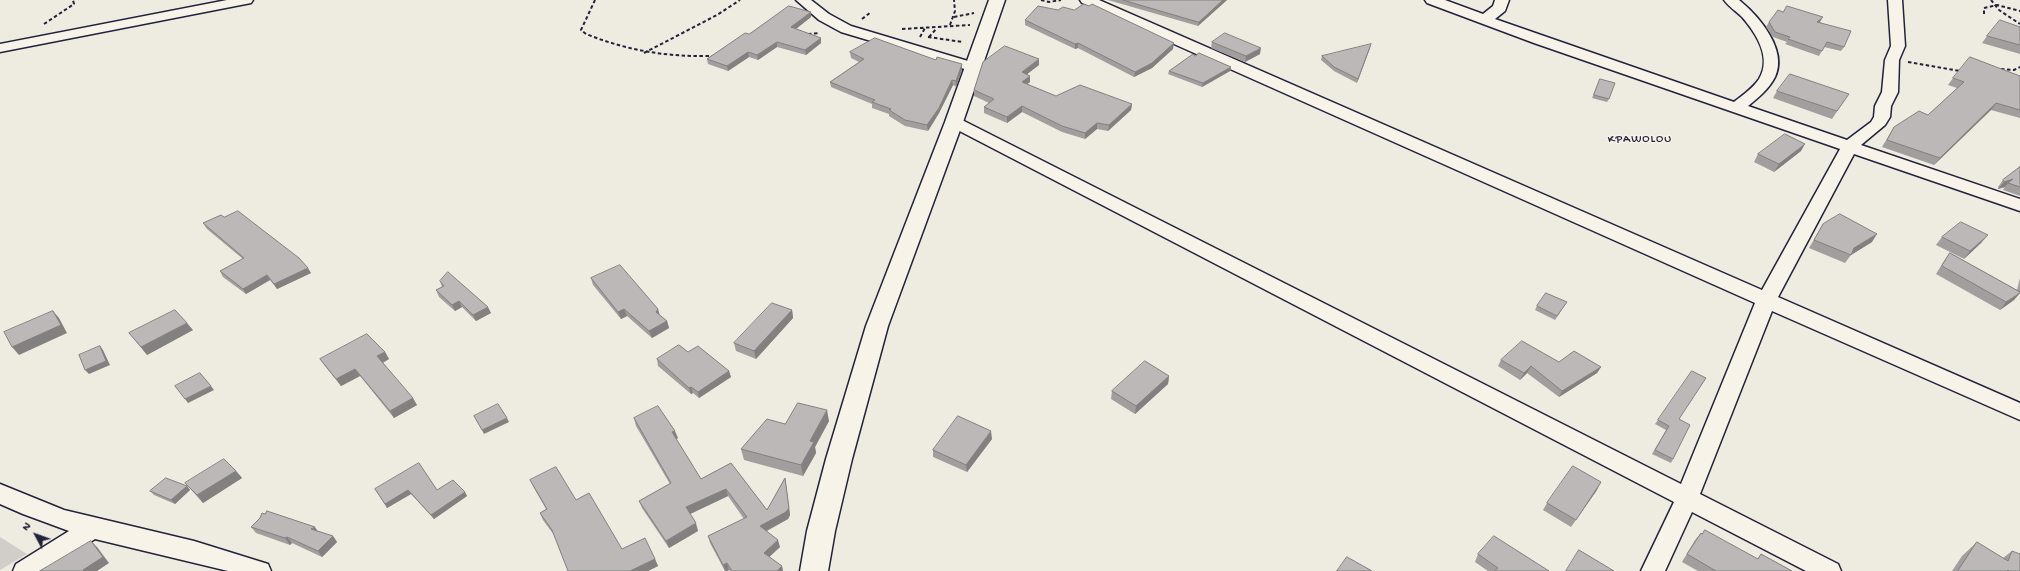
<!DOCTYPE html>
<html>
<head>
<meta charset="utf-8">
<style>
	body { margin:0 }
	#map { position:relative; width:2020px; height:571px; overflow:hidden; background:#eeebe1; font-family:"Gochi Hand",sans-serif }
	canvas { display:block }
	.north { position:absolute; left:16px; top:515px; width:40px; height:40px; -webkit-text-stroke:3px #f7f3e8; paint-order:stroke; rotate:311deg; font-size:11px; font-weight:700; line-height:16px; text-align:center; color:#22223b }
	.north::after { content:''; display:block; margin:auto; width:14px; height:18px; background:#22223b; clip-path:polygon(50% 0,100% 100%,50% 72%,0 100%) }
</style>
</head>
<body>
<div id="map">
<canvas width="2020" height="571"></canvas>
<div class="north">N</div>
</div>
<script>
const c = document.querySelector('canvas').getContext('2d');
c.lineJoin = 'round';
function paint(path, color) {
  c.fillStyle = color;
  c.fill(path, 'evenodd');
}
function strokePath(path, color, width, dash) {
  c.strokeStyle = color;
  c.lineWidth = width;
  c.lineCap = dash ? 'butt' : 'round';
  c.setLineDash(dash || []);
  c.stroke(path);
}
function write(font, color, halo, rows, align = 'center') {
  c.font = font + ' "Gochi Hand",sans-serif';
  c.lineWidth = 3;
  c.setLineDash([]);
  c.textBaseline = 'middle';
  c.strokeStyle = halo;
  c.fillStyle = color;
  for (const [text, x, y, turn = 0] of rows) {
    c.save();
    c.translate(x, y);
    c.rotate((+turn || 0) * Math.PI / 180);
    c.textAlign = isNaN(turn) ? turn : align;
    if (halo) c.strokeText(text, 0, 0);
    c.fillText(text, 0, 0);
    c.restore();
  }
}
const green = new Path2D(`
	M0 537 27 554 0 570Z`);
const path = new Path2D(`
	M595 0 581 30 586 34C629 51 667 57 713 56
	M1041 0 1049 2 1061 0
	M1991 0 1999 10 2020 24
	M1984 14V8L1997 5 2020 11
	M954 17 974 13
	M862 19 871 12
	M44 24 74 4 73 0
	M950 25 955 11 954 0
	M902 29 970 25
	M808 34 819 33
	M920 37 925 28
	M928 37 963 42
	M929 37 937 28
	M644 53 717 15 740 0
	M1908 62 1960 71
	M2001 69 2014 70 2020 67`);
const minor = new Path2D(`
	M227 0H253L251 3 0 52V44Z
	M796 0H811L829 14 851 26 978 64 980 67 978 70H968L841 32 819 20Z
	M1080 0H1099L1762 290 1840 149 1534 43 1427 3 1425 0H1445L1483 14 1493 6 1495 0H1509L1505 11 1495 19 1734 102C1743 95 1753 88 1759 79 1772 58 1756 33 1742 17 1736 11 1729 7 1724 0H1739C1759 16 1788 50 1775 77 1769 89 1758 98 1748 106L1847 140 1871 122 1874 117 1875 106 1882 92 1885 60 1891 46 1888 0H1902L1905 46 1899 60 1898 92 1891 106 1890 117 1885 125 1861 145 2020 199V211L1854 154 1778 297 2020 403V420L1772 311 1700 494 1838 564 1841 571H1806L1692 512 1665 571H1641L1674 502 948 125 946 122 948 119H960L1681 484 1755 303 1082 3Z
	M0 484 64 510 194 541 268 564 271 571H228L95 539 45 571H13L16 564 69 531 23 514 0 504Z`);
const tertiary = new Path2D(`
	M989 0H1005L963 122 888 326 852 459 835 531 828 571H800L807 531 826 459 866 326 945 122Z`);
const wall = new Path2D(`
	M1108 0H1227L1198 26Z
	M811 17 796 29 821 38V43L806 55 777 47 758 60 749 57 728 71 708 64 707 59 749 34Z
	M1025 20 1173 49 1152 68 1134 77 1078 48 1075 49 1025 25Z
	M1769 22H1820L1844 47 1841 51 1824 47 1819 56 1785 44 1787 42 1773 37 1766 27Z
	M2020 27V54L1982 43 1987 36Z
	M1212 42 1260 54 1245 62 1211 48Z
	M1370 48 1357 83 1334 71 1321 60 1322 56Z
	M850 52 936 60 962 70 956 87 953 85 939 113 928 131 905 126 889 116V114L872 108V104L831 87 830 82 859 62 851 58Z
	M1195 56 1231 67 1230 71 1202 87 1168 74 1169 71Z
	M1039 65 1027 74 1030 82 1027 84 1056 96 1132 104 1131 110 1108 131 1097 129 1085 139 1062 132 1022 112 1007 123 984 113V107L989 103 974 96V90Z
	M2020 76V118L1991 110 1934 165 1882 147 1894 127 1928 115 1957 88 1948 85 1953 78Z
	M1600 79 1609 99 1607 102 1592 98Z
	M1777 91 1844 101 1832 119 1773 98Z
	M1801 151 1774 172 1754 162 1758 154Z
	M2020 167V196L2003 190 2005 187 1998 189V187L2003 180Z
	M224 217 311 273 277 289 270 280 246 294 223 277 220 271 243 259 207 229 203 223Z
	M1823 224 1872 242 1851 255 1845 263 1809 248Z
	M1942 237 1982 242 1964 259 1936 245Z
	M1950 253 2017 290 2020 278V293L2014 300 2000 310 1936 274 1944 261Z
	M591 278 658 309 659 315 667 321 669 328 652 338 627 316 621 319 593 285Z
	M440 281 491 313 476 321 462 307 455 311 439 297 436 290 442 287Z
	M1567 302 1555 320 1535 310 1537 306Z
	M792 310 793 318 756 359 736 351 734 343Z
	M193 330 147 355 129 333Z
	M385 352 389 359 383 363 417 405 394 418 360 376 341 386 325 366 320 359Z
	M688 352 729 371 731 377 699 398 693 393 691 394 658 366 657 359Z
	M1501 360 1601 367 1597 373 1559 397 1527 373 1520 380 1498 366Z
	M1169 376 1168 384 1135 414 1111 399 1112 391Z
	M634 418 678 438 676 439 701 479 731 463 767 510 785 478 786 485 790 515 788 519 767 531 780 547 769 557 782 566 783 571H730L729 570 727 571H725L710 543 708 536 744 519 728 496 690 514 698 531 669 548 642 508 639 501 670 484 636 426Z
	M1679 419 1673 459 1671 463 1652 454 1666 430 1655 424 1658 420Z
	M829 421 815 447 816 453 803 476 744 460 741 449 785 424Z
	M992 439 967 472 933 457V450Z
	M236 471 242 478 203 503 185 483Z
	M530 480 576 500 622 549 655 559 658 566 648 571H568L554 535 543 520 540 513 546 509 534 488Z
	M187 486 190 490 175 504 154 495 150 491Z
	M375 489 437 490 465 492 467 496 434 519 411 494 387 508Z
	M1597 490 1571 527 1543 510 1547 503Z
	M251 527 318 531 333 536 337 542 322 557 292 543 290 545 256 533Z
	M1701 533 1757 559 1761 554 1792 571H1698L1682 562 1695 540Z
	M1977 542 2003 558 2012 551 2020 571H1952L1962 556Z
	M1478 554 1549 571H1488L1475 562Z`);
const shadedWall = new Path2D(`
	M1223 0H1227L1198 26 1199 22Z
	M811 12V17L792 32 791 27Z
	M1823 17 1820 22H1817Z
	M821 38V43L806 55 805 50Z
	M777 42V47L758 60 757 55Z
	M1078 43V48L1075 49V44Z
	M1174 43 1173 49 1152 68 1134 77 1135 72Z
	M1371 44 1370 48 1357 83 1358 79Z
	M1261 48 1260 54 1245 62 1246 56Z
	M748 52 749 57 728 71 727 66Z
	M1039 59V65L1022 78V72Z
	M962 64V70L956 87V81Z
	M1231 67 1230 71 1202 87 1203 83Z
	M1030 76V82L1022 88V82Z
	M952 80 953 85 939 113 928 131 927 125Z
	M1996 103 1991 110 1934 165 1940 158Z
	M1132 104 1131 110 1108 131 1109 125Z
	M1022 106V112L1007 123V117Z
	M1097 123V129L1085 139V133Z
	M1805 144 1801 151 1774 172 1779 164Z
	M2013 179 2008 183 2005 187 1998 189 2004 182Z
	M1877 234 1872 242 1851 255 1854 248Z
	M1988 235 1982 242 1964 259 1970 251Z
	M308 268 311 273 277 289 274 284Z
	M267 275 270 280 246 294 243 289Z
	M2020 293 2014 300 2000 310 2006 302Z
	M459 301 462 307 455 311 452 305Z
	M488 307 491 313 476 321 473 315Z
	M624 309 627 316 621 319 618 312Z
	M658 309 660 316 656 312Z
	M792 310 793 318 756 359 754 351Z
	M53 311 59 318 67 333 19 355 12 347Z
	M667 321 669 328 652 338 649 331Z
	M187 323 193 330 147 355 141 347Z
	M100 346 103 350 110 365 89 374 85 370Z
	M385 352 389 359 381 363 377 356Z
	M1531 366 1527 373 1520 380 1524 373Z
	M1601 367 1597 373 1559 397 1562 391Z
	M355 369 360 376 341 386 336 379Z
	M729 371 731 377 699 398 698 392Z
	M1169 376 1168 384 1135 414 1136 406Z
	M211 386 214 390 188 403 185 399Z
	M691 387 693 393 691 394 689 388Z
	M413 398 417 405 394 418 390 411Z
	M827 410 829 421 815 447 816 453 803 476 801 465 810 441Z
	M507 418 509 422 484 434 482 430Z
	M675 431 678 438 675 440 672 432Z
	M991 431 992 439 967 472 966 465Z
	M236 471 242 478 203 503 197 495Z
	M785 478 786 485 790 515 788 519 762 533 760 526Z
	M1601 482 1597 490 1571 527 1576 520Z
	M187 486 190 490 175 504 171 500Z
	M726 489 728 496 688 515 686 507Z
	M408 490 411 494 387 508 385 504Z
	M465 492 467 496 434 519 431 515Z
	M696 523 698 531 669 548 666 541Z
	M315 527 319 533 311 529Z
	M333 536 337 542 322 557 318 551Z
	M287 537 292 543 290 545 285 538Z
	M778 540 780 547 766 560 764 553Z
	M91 541 97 547 109 563 97 571H84L83 570Z
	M655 559 658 566 648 571H630Z
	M727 563 729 570 727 571H725L723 565Z
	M782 566 783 571H777Z`);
const building = new Path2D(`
	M1123 0H1223L1199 22Z
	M1084 4 1089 6 1092 4 1174 43 1152 63 1135 72 1078 43 1075 44 1025 20 1038 6 1058 10 1063 7 1074 10Z
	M789 6 811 12 791 27 821 38 805 50 777 42 757 55 748 52 727 66 707 59 745 33 749 34Z
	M1787 6 1823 17 1817 22 1851 31 1844 47 1827 42 1822 51 1788 39 1790 37 1775 32 1769 22 1778 10 1783 12Z
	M2000 20 2020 27V45L1987 36Z
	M1225 33 1261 48 1246 56 1212 42Z
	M875 38 936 60 937 57 962 64 956 81 952 80 939 108 927 125 905 120 889 110 891 109 872 102 875 100 830 82 864 59 850 52Z
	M1371 44 1358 79 1334 67 1322 56Z
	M1005 46 1039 59 1022 72 1030 76 1022 82 1056 96 1080 85 1132 104 1109 125 1097 123 1085 133 1062 126 1022 106 1007 117 984 107 994 99 974 90 983 62Z
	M1199 53 1231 67 1203 83 1169 71 1193 54 1195 56Z
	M1970 57 2020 76V110L1996 103 1940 158 1887 140 1894 127 1919 111 1928 115 1964 82 1953 78Z
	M1790 74 1849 94 1837 111 1777 91Z
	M1600 79 1615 83 1609 99 1594 95Z
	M1785 134 1805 144 1779 164 1758 154Z
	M2020 167V187L2008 183 2013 179 2004 182 2003 180Z
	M238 211 299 258 308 268 274 284 267 275 243 289 220 271 244 258 203 223 221 215 224 217Z
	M1840 214 1877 234 1854 248 1851 255 1814 240 1823 224Z
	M1961 222 1988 235 1970 251 1942 237Z
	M1950 253 2020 292V293L2006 302 1942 266Z
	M620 265 658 309 656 312 667 321 649 331 624 309 618 312 591 278Z
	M448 272 488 307 473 315 459 301 452 305 436 290 444 286 440 281Z
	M1546 293 1567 302 1557 316 1537 306Z
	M772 303 792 310 754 351 734 343Z
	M175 310 187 323 141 347 129 333Z
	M53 311 61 325 12 347 4 332Z
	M367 334 385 352 377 356 413 398 390 411 355 369 336 379 320 359Z
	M1522 341 1559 362 1574 351 1601 367 1562 391 1531 366 1524 373 1501 360Z
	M679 345 688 352 698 346 729 371 698 392 691 387 689 388 657 359Z
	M100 346 106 361 85 370 79 355Z
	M1145 361 1169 376 1136 406 1112 391Z
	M1692 371 1706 378 1679 419 1690 425 1673 459 1655 450 1669 426 1658 420Z
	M200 373 211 386 185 399 175 386Z
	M798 403 827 410 810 441 814 442 801 465 741 449 767 419 785 424Z
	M498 404 507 418 482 430 474 416Z
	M658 406 675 431 672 432 701 479 731 463 767 510 785 478 789 508 786 512 760 526 778 540 764 553 782 566 777 571H732L727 563 723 565 708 536 747 517 726 489 686 507 696 523 666 541 639 501 671 483 634 418Z
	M958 416 991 431 966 465 933 450Z
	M224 459 236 471 197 495 185 483Z
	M419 463 437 490 453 480 465 492 431 515 408 490 385 504 375 489Z
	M1573 466 1601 482 1576 520 1547 503Z
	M556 467 576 500 589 493 622 549 645 538 655 559 630 571H568L552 530 540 513 547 509 530 480Z
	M166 478 187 486 171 500 150 491Z
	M267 511 315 527 311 529 333 536 318 551 287 537 285 538 251 527 260 518 262 513 265 514Z
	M1705 530 1758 559 1761 554 1792 571H1716L1687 554 1701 533 1702 534Z
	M1494 536 1549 571H1494L1498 568 1478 554Z
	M91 541 103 557 83 570 85 571H40Z
	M1977 542 2008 561 2012 551 2020 554V571H2009L2008 570 2007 571H1958Z
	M1579 550 1614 571H1566Z
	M1347 557 1372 571H1337Z`);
const neighbourhoodNames = [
	["KPAWOLOU",1640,140]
];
paint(green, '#d1cdc9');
strokePath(minor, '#22223b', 3);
strokePath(tertiary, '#22223b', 3);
strokePath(path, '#22223b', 2, [3.5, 2.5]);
paint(minor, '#f7f3e8');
paint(tertiary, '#f7f3e8');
paint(wall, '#a19e9d');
paint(shadedWall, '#838180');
paint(building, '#bbb8b7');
strokePath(building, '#838180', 1);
c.letterSpacing = '1px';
write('12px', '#22223b', '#f7f3e8', neighbourhoodNames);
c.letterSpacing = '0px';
</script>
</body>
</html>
